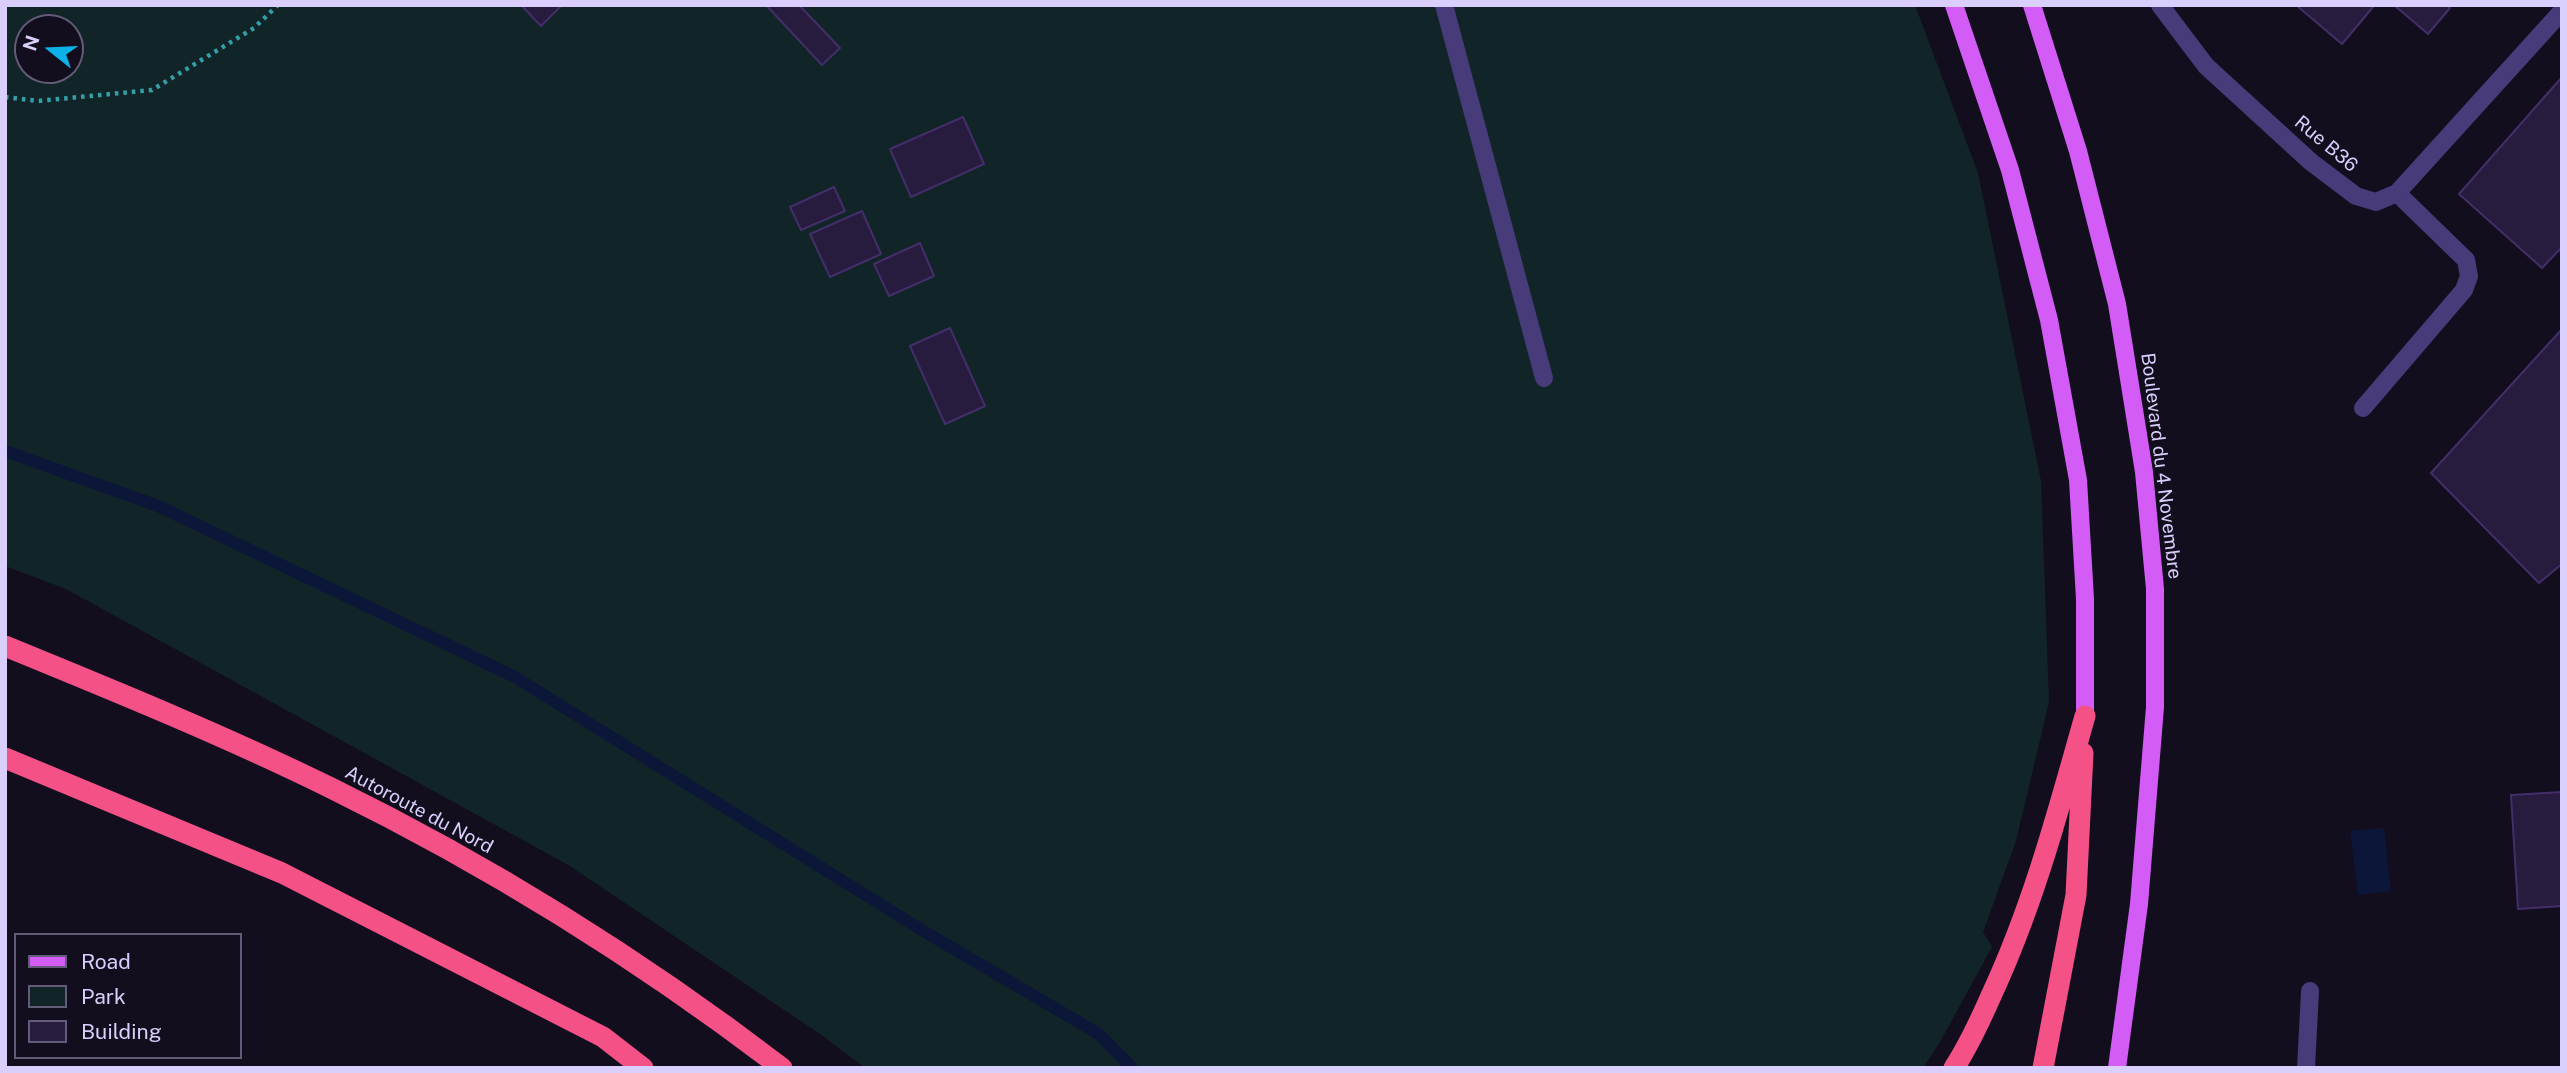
<!DOCTYPE html>
<html>
<head>
<meta charset="utf-8">
<style>
	body { margin:0 }
	#map { position:relative; width:2567px; height:1073px; overflow:hidden; background:#130e1e; font-family:"Public Sans",sans-serif }
	canvas { display:block }
	.frame { position:absolute; inset:0; border:7px solid #dacefc; pointer-events:none }
	.legend { position:absolute; left:14px; top:933px; width:228px; height:126px; box-sizing:border-box; background:#130e1e; border:2px solid #635b77; margin:0; padding:9px 12px; list-style:none; font-size:21px; color:#dacefc }
	.legend li { display:flex; align-items:center; gap:14px; height:35px }
	.legend b { width:35px; border:2px solid #635b77 }
	.north { position:absolute; left:14px; top:14px; width:70px; height:70px; box-sizing:border-box; background:#130e1e; border:2px solid #635b77; border-radius:50%; rotate:288deg; font-size:19px; font-weight:700; line-height:28px; text-align:center; color:#dacefc }
	.north::after { content:''; display:block; margin:auto; width:24px; height:32px; background:#0eb1e7; clip-path:polygon(50% 0,100% 100%,50% 72%,0 100%) }
</style>
</head>
<body>
<div id="map">
<canvas width="2567" height="1073"></canvas>
<div class="frame"></div>
<ul class="legend">
<li><b style="height:9px;background:#d25cf5"></b>Road</li>
<li><b style="height:19px;background:#112528"></b>Park</li>
<li><b style="height:19px;background:#271b3e"></b>Building</li>
</ul>
<div class="north">N</div>
</div>
<script>
const c = document.querySelector('canvas').getContext('2d');
c.lineJoin = 'round';
function paint(path, color) {
  c.fillStyle = color;
  c.fill(path, 'evenodd');
}
function strokePath(path, color, width, dash) {
  c.strokeStyle = color;
  c.lineWidth = width;
  c.lineCap = dash ? 'butt' : 'round';
  c.setLineDash(dash || []);
  c.stroke(path);
}
function write(font, color, halo, rows, align = 'center') {
  c.font = font + ' "Public Sans",sans-serif';
  c.lineWidth = 5;
  c.setLineDash([]);
  c.textBaseline = 'middle';
  c.strokeStyle = halo;
  c.fillStyle = color;
  for (const [text, x, y, turn = 0] of rows) {
    c.save();
    c.translate(x, y);
    c.rotate((+turn || 0) * Math.PI / 180);
    c.textAlign = isNaN(turn) ? turn : align;
    if (halo) c.strokeText(text, 0, 0);
    c.fillText(text, 0, 0);
    c.restore();
  }
}
const green = new Path2D(`
	M5 5H1915L1978 173 2041 481 2049 702 2016 841 1983 932 1992 947 1940 1042 1923 1068H865L823 1036 570 866 66 589 5 566ZM28 28H70V70H28Z`);
const water = new Path2D(`
	M2384 828 2391 891 2358 895 2350 831Z`);
const stream = new Path2D(`
	M5 451 158 506 515 677 925 932 1099 1034 1132 1068`);
const building = new Path2D(`
	M521 5H562L541 26Z
	M766 5H799L840 48 822 65Z
	M2296 5H2371L2373 7 2342 44Z
	M2394 5H2447L2450 8 2428 34Z
	M2562 77V247L2542 268 2459 194Z
	M963 117 984 164 911 197 890 149Z
	M834 187 845 211 801 230 790 207Z
	M862 211 881 254 830 277 810 234Z
	M920 243 934 276 889 296 874 264Z
	M950 328 985 406 945 424 910 346Z
	M2562 329V564L2539 583 2431 473Z
	M2562 792V906L2518 909 2511 795Z`);
const path = new Path2D(`
	M5 97 38 101 152 90 254 28 278 5`);
const lane = new Path2D(`
	M1444 5 1544 378
	M2363 408 2464 290 2469 276 2466 260 2397 193`);
const street = new Path2D(`
	M2160 5 2206 66 2311 162 2356 196 2376 202 2397 193 2562 11
	M2306 1068 2310 991`);
const primary = new Path2D(`
	M1954 5 2010 170 2049 320 2078 480 2085 599V716
	M2032 5 2078 151 2117 304 2144 472 2155 589V707L2139 904 2117 1068`);
const highway = new Path2D(`
	M5 646C115 691 225 736 331 788 490 866 642 961 782 1068
	M5 758 282 873 603 1037 643 1068
	M1954 1068C1969 1045 1980 1021 1991 996 2033 906 2058 812 2085 716
	M2043 1068 2076 895 2083 753`);
const streetNames = [
	["Rue B36",2326,144,40],
	["Boulevard du 4 Novembre",2161,466,83],
	["Autoroute du Nord",419,810,28]
];
paint(green, '#112528');
paint(water, '#0c1639');
strokePath(stream, '#0c1639', 12);
paint(building, '#271b3e');
strokePath(building, '#432e69', 2);
strokePath(path, '#359fa9', 4.5, [3.5, 5]);
strokePath(lane, '#473b7a', 18);
strokePath(street, '#473b7a', 18);
strokePath(primary, '#d25cf5', 18);
strokePath(highway, '#f45187', 21);
write('19px', '#dacefc', '#130e1e', streetNames);
</script>
</body>
</html>
